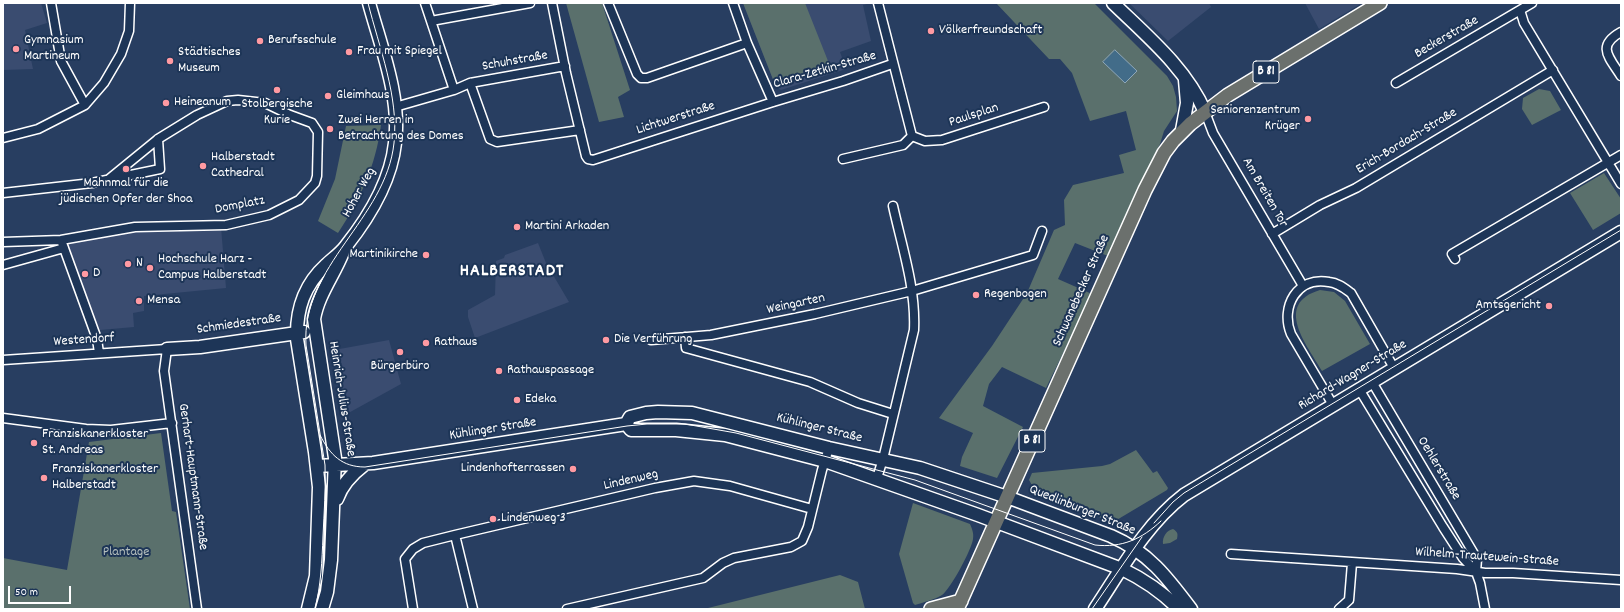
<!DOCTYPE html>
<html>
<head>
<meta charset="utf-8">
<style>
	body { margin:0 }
	#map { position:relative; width:1624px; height:612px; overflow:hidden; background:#283e61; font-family:Dekko,sans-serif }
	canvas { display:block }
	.frame { position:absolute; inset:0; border:4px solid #fff; pointer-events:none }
	.scale { position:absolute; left:8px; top:586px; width:63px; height:18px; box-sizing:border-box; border:2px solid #fff; border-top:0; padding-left:5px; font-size:12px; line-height:14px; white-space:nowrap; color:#fff; -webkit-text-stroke:3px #1d3557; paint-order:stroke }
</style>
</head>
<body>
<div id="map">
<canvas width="1624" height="612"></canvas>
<div class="frame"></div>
<div class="scale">50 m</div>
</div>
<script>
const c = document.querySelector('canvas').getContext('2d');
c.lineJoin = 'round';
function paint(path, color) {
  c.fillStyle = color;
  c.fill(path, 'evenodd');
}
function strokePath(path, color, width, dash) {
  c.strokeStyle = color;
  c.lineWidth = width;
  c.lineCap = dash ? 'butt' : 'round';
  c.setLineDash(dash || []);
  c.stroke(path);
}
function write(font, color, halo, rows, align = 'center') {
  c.font = font + ' Dekko,sans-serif';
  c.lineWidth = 4;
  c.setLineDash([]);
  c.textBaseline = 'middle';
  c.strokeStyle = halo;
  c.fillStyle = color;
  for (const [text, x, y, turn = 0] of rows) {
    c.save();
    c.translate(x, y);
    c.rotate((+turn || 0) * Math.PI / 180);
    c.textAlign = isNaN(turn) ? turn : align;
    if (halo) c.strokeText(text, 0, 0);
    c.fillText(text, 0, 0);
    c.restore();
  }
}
const built = new Path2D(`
	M3 3H41L47 23 25 30 33 69 3 70Z
	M743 3H867V4L863 5 871 41 840 52 846 69 781 90 776 87Z
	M1129 3H1209L1211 7 1168 41Z
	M1305 3H1362L1319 29Z
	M221 227 226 288 144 296V311L133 313 134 327 100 330 85 296 65 241 136 229Z
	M538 243 546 263 569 302 475 338 468 317V310L495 295 496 261 504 258 505 255Z
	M389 340 401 384 343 416 334 350Z`);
const green = new Path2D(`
	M566 3H602L630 90 618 97 624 117 599 122Z
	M743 3H805L830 66 776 87Z
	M996 3H1094L1167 76 1173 86 1176 97 1177 111 1164 131 1160 144 1133 199 1108 256 1075 243 1058 279 1092 294 1046 388 1002 367 989 384 983 406 1023 427 997 478 960 466 962 457 973 433 939 418 992 346 1027 293 1054 230 1065 225 1064 200 1073 185 1124 173 1119 155 1136 150 1126 111 1090 121 1072 73 1060 59H1049Z
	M1539 89 1550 91 1561 110 1532 125 1522 109 1523 98Z
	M381 125C376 165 360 200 338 233L318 221 335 179 346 126Z
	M1604 173 1621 199V213L1593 230 1570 193Z
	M1320 290 1334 292 1345 301 1370 344 1322 371C1307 345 1273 304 1320 290Z
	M161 433 172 511 176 512 190 609H3V558L67 570 89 442Z
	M1136 450 1153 473 1157 471 1168 488 1167 490 1115 521 1107 520 1041 495 1033 487 1029 480 1032 473 1102 466 1110 464Z
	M913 503 970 524C972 529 974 533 973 539 972 549 950 590 942 595 934 600 924 602 915 605L913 603 899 554Z
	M1173 529C1178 532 1178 534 1177 539L1170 543 1163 544C1162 537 1167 530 1173 529Z
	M840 575 858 582 865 609H704Z`);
const water = new Path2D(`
	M1115 50 1137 71 1125 83 1103 62Z`);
const street = new Path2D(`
	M51 3 61 61 85 105
	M425 3 454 90 470 83 490 139 497 142 580 130
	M552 3 566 73 586 156 588 159 593 160 773 102 843 81 892 64
	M608 3 637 74 641 78H647L747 43
	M733 3 747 43 773 102
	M878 3 912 136 925 141 942 140 1044 107
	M1520 10 1524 23 1621 184
	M431 21 530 3
	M1621 32C1596 46 1609 57 1621 76
	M470 83 565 66
	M1396 83 1532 3
	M395 107 454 90
	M1205 112 1213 133 1303 286
	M3 138 38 129 85 105 104 83 121 54 129 31 130 3
	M843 159 903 145 912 136
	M3 193 92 183 160 169 158 139
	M1272 234 1320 205 1356 188 1553 70
	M61 240 97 339 99 353
	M3 242 61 240 135 227 226 225 269 215 299 200 315 183 317 176 318 132 312 123 290 115 265 103 238 100 227 101 197 115 158 139 109 179
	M1455 259 1452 254 1621 155
	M3 265 64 248
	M685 337 686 348 810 382 858 403 893 414
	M651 340 711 335 815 314 912 291 1033 255 1042 231
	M3 360 167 349 164 371 197 609
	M1372 382 1477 559 1476 572
	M1359 389 1443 527 1463 558 1476 572 1480 583 1485 609
	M1333 405 1291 334C1280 307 1297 276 1329 282 1338 283 1344 288 1351 293L1394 368
	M3 418 86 429 111 430 172 423
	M877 478 883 459 914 330C916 288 902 247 893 206
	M455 535 473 609
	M1231 554 1457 569 1485 573H1513L1621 580
	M413 609 405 559 413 549 423 543 455 535 655 488 694 481 730 486 812 509
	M567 609 703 578 723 563 734 558 791 547 802 541 808 527 822 470 829 448
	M1339 609 1349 600 1352 563`);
const secondary = new Path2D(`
	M1113 3C1147 36 1186 68 1205 112
	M1182 130 1187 103 1185 80
	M167 349 200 347 304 332
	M626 424 631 430H676L725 435 825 461 978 515 1122 569C1145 580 1161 591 1179 609
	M317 466 373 463 626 424 630 417 646 413 658 412 692 413 829 448 920 468 1007 497 1111 536C1148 552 1167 577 1191 609
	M337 499C342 484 352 474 365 464
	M308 609 316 576 319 487 315 452 297 339C296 309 304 285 326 265 332 259 340 254 346 246 369 217 391 181 395 143 401 97 381 47 369 3
	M322 609 327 592 331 560 335 458 314 319C318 295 334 275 343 252
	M1095 609C1121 570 1146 524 1184 495L1621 232`);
const primary = new Path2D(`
	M931 609 961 601
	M957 609 1145 190 1164 153 1173 141 1190 124 1228 95 1380 3`);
const tram = new Path2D(`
	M320 435C330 455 342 467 365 467L627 426 647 424H685L736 433 915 480 1095 545C1122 548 1142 539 1161 521
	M1154 523 1173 502 1184 493 1621 230
	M315 609C321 585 322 561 323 536 324 512 326 489 325 465L306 345C301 266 386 219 394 143 399 97 379 47 368 3
	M1092 609 1142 537`);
const markers = [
	[931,31,4,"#ff9aa2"],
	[260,41,4,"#ff9aa2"],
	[16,49,4,"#ff9aa2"],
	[349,52,4,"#ff9aa2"],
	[170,61,4,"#ff9aa2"],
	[277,90,4,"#ff9aa2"],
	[328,96,4,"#ff9aa2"],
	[166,103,4,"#ff9aa2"],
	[1308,119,4,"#ff9aa2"],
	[330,129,4,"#ff9aa2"],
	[203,166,4,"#ff9aa2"],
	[126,169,4,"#ff9aa2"],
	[517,227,4,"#ff9aa2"],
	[426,255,4,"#ff9aa2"],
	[128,264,4,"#ff9aa2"],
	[150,268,4,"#ff9aa2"],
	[85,274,4,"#ff9aa2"],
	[976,295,4,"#ff9aa2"],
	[139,301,4,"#ff9aa2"],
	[1549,306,4,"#ff9aa2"],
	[606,340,4,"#ff9aa2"],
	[426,343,4,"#ff9aa2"],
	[400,352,4,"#ff9aa2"],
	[499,371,4,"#ff9aa2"],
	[517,400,4,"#ff9aa2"],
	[34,443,4,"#ff9aa2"],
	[573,469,4,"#ff9aa2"],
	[44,478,4,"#ff9aa2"],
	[493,519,4,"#ff9aa2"]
];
const shields = [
	[1266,72,26],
	[1032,441,26]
];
const shieldNames = [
	["B 81",1266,72],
	["B 81",1032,441]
];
const poiNames = [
	["Völkerfreundschaft",939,31],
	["Gymnasium",24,41],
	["Martineum",24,57],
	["Berufsschule",268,41],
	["Frau mit Spiegel",357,52],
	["Städtisches",178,53],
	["Museum",178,69],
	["Gleimhaus",336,96],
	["Heineanum",174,103],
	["Stolbergische",277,105,"center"],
	["Kurie",277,121,"center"],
	["Seniorenzentrum",1300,111,"right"],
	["Krüger",1300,127,"right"],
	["Zwei Herren in",338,121],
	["Betrachtung des Domes",338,137],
	["Halberstadt",211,158],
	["Cathedral",211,174],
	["Mahnmal für die",126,184,"center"],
	["jüdischen Opfer der Shoa",126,200,"center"],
	["Martini Arkaden",525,227],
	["Martinikirche",418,255,"right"],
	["Hochschule Harz -",158,260],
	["Campus Halberstadt",158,276],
	["N",136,264],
	["D",93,274],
	["Regenbogen",984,295],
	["Mensa",147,301],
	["Amtsgericht",1541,306,"right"],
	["Die Verführung",614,340],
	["Rathaus",434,343],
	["Bürgerbüro",400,367,"center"],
	["Rathauspassage",507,371],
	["Edeka",525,400],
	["Franziskanerkloster",42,435],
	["St. Andreas",42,451],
	["Lindenhofterrassen",565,469,"right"],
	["Franziskanerkloster",52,470],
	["Halberstadt",52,486],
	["Lindenweg 3",501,519]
];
const streetNames = [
	["Beckerstraße",1447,38,-30],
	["Schuhstraße",515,62,-10],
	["Clara-Zetkin-Straße",825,71,-16],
	["Paulsplan",974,116,-18],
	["Lichtwerstraße",676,119,-18],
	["Erich-Bordach-Straße",1407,142,-31],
	["Hoher Weg",360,193,-61],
	["Am Breiten Tor",1264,193,60],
	["Domplatz",240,206,-11],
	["Schwanebecker Straße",1082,291,-66],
	["Weingarten",796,305,-12],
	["Schmiedestraße",239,325,-8],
	["Westendorf",84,341,-4],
	["Richard-Wagner-Straße",1353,376,-31],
	["Heinrich-Julius-Straße",341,399,81],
	["Kühlinger Straße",819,429,14],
	["Kühlinger Straße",493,430,-9],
	["Oehlerstraße",1438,469,59],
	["Gerhart-Hauptmann-Straße",192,477,82],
	["Lindenweg",631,481,-13],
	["Quedlinburger Straße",1082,511,22],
	["Wilhelm-Trautewein-Straße",1487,558,4]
];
const parkNames = [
	["Plantage",126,553]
];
const districtNames = [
	["HALBERSTADT",512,273]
];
paint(built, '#3a4c70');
paint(green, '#5a706c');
paint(water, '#426c89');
strokePath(water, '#8ea7b8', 1);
strokePath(street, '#fff', 11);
strokePath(secondary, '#fff', 15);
strokePath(primary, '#fff', 16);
strokePath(street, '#1d3557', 8);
strokePath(secondary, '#1d3557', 12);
strokePath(primary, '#6b706d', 13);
strokePath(tram, '#fff', 1);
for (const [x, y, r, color] of markers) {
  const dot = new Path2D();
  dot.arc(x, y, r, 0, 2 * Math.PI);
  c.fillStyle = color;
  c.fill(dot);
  strokePath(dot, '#1d3557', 1.5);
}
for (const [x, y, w] of shields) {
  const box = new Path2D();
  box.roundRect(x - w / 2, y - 11, w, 22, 3);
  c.fillStyle = '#1d3557';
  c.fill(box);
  strokePath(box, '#fff', 1);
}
write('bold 13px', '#fff', null, shieldNames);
write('14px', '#fff', '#1d3557', poiNames, 'left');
write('14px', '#fff', '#1d3557', streetNames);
write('14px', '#b5bfbd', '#1d3557', parkNames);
c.letterSpacing = '1px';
write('bold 18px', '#fff', '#1d3557', districtNames);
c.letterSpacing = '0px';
</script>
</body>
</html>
